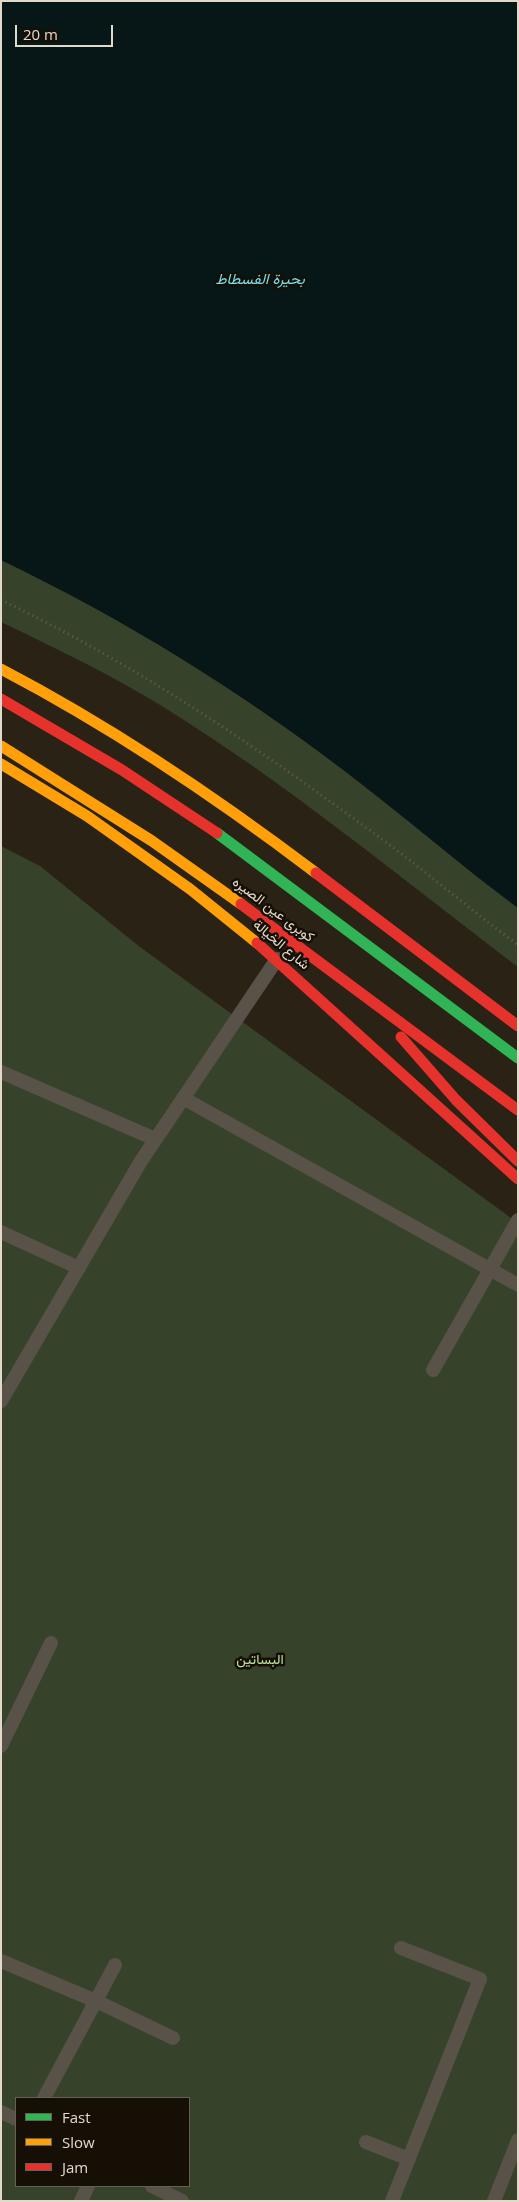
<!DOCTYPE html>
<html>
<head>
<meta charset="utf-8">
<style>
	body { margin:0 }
	#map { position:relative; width:519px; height:2202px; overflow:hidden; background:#2a2215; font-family:"Open Sans",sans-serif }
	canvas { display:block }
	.frame { position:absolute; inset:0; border:2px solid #e3d9cb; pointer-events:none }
	.legend { position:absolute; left:15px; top:2097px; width:175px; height:90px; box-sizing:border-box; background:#150f06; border:1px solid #676055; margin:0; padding:6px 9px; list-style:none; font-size:15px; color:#e3d9cb }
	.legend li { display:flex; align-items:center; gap:10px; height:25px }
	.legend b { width:25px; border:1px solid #676055 }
	.scale { position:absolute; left:15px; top:25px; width:98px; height:22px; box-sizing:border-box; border:2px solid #e3d9cb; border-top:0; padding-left:6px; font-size:15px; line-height:18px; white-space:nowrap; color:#e3d9cb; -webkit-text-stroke:4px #150f06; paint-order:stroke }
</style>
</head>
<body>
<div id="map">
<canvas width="519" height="2202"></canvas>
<div class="frame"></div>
<ul class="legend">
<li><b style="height:6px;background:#30b455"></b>Fast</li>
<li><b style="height:6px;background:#ff9f0a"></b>Slow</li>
<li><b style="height:6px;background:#e5322d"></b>Jam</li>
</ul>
<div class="scale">20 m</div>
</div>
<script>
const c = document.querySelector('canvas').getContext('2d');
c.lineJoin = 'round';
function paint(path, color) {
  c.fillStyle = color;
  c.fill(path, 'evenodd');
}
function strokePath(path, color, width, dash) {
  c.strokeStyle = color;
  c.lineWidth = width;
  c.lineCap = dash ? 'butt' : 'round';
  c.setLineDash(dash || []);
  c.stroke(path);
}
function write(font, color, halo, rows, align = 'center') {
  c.font = font + ' "Open Sans",Vazirmatn,sans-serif';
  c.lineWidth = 5;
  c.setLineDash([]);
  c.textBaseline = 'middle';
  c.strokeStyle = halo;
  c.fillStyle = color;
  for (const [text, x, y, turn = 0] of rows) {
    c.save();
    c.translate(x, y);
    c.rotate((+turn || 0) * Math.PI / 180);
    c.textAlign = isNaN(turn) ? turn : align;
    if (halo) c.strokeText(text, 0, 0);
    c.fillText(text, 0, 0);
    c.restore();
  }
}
const green = new Path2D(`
	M1 560C122 618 239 690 346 772 404 816 459 864 518 908V967C402 879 289 785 165 708 112 675 57 649 1 622Z
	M1 846 40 866 140 947 518 1223V2201H1ZM16 2098H189V2186H16Z`);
const water = new Path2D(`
	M1 1H518V908C459 864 404 816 346 772 239 690 122 618 1 560Z`);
const path = new Path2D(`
	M1 600C142 667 270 756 395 849 436 880 476 914 518 945`);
const lane = new Path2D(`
	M1 1072 155 1139
	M183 1098 518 1285
	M1 1232 79 1268
	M433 1370 518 1220
	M1 1401 141 1161 277 959
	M1 1746 51 1643
	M1 1961 96 2001 173 2038
	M44 2098 115 1965
	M1 2112 16 2119
	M366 2142 409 2159
	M152 2186 182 2201
	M81 2201 88 2186
	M392 2201 480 1979 401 1948
	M494 2201 518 2140`);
const fast = new Path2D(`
	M217 833 518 1058`);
const slow = new Path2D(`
	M1 669C112 727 216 797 316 873
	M1 746 152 841 241 904
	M1 764 87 816 190 889 257 943`);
const jam = new Path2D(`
	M1 699 122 770 217 833
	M316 873 518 1026
	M241 904 518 1110
	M257 943 518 1179
	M401 1037 456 1100 518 1161`);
const streetNames = [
	["كوبرى عين الصيره",273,910,37],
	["شارع الخيالة",281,945,40]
];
const parkNames = [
	["البساتين",260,1660]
];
const waterNames = [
	["بحيرة الفسطاط",260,280]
];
paint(green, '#37422b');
paint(water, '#071718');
strokePath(path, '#635d54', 3, [1, 4]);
strokePath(lane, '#595249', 14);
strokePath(fast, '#30b455', 11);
strokePath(slow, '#ff9f0a', 11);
strokePath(jam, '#e5322d', 11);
write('14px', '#e3d9cb', '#150f06', streetNames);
write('14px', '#bae09e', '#150f06', parkNames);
write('italic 15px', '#79deec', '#150f06', waterNames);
</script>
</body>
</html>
